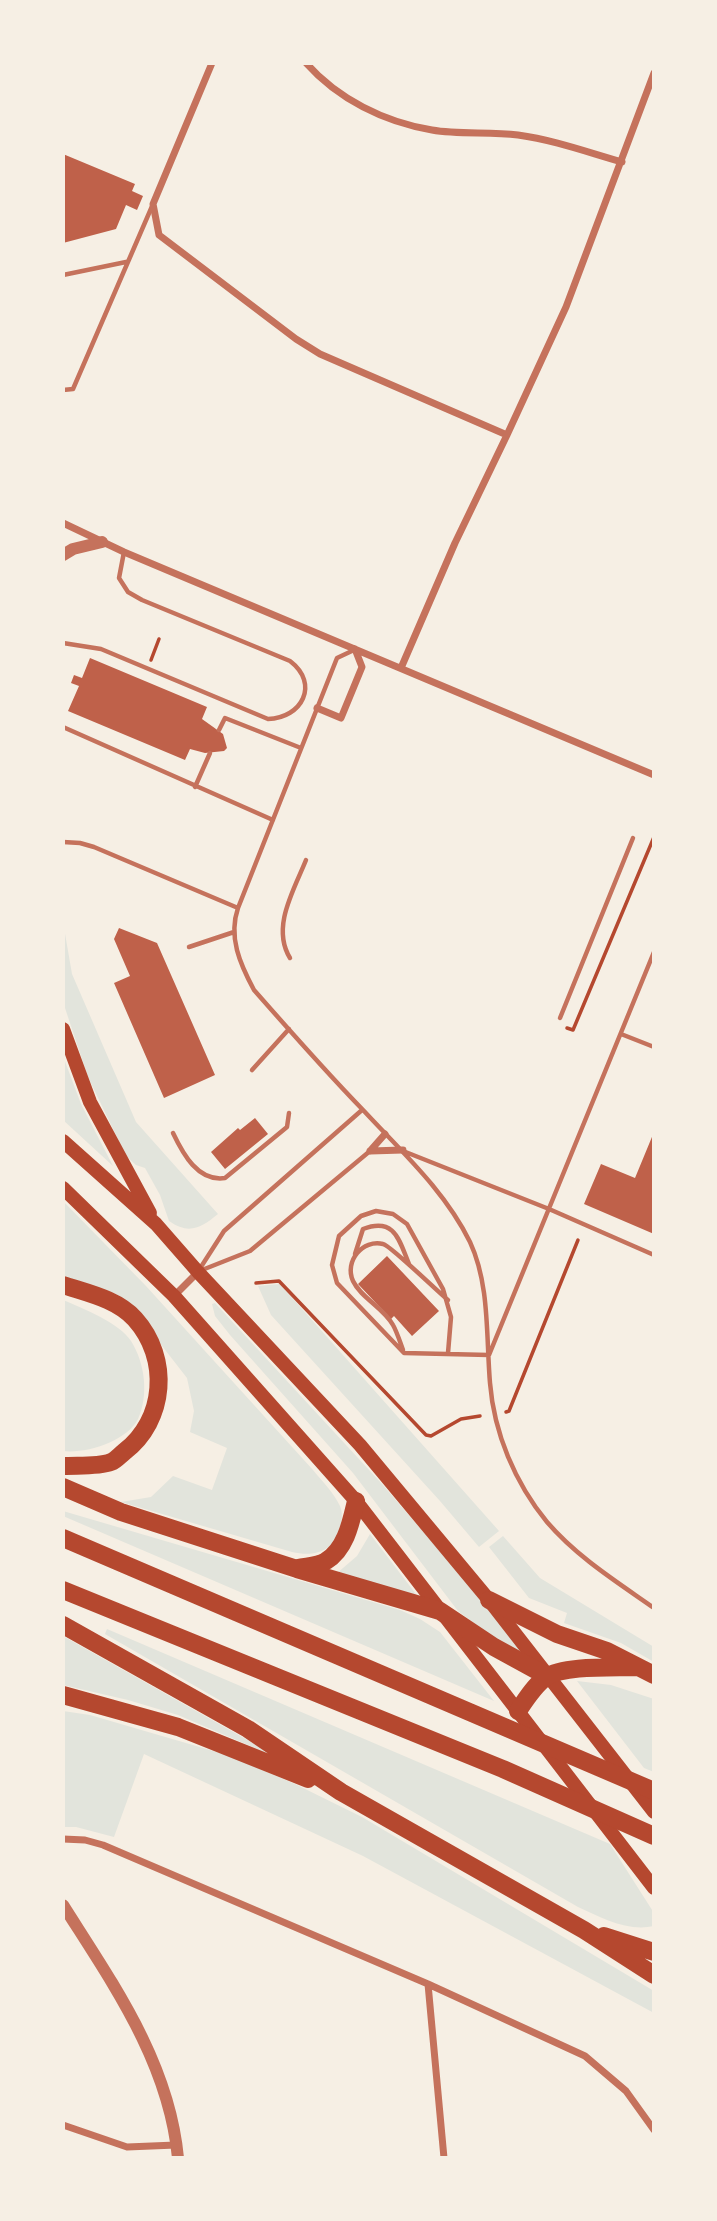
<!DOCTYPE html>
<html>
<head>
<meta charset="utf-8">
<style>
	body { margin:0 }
	#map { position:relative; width:717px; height:2221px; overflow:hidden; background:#f6efe4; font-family:Rubik,sans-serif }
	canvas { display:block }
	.frame { position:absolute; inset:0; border:65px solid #f6efe4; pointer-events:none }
</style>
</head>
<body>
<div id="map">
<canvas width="717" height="2221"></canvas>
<div class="frame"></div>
</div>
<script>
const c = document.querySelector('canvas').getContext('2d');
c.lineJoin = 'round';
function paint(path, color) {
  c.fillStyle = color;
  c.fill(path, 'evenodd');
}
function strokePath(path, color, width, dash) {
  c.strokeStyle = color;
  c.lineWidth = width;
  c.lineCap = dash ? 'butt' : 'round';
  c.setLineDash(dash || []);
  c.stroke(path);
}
const green = new Path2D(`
	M63 922 72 974 136 1122 218 1214C201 1228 189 1235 169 1221L160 1195 145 1168 136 1165 126 1156 88 1077 63 1002Z
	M63 1056 81 1104 113 1166 63 1120Z
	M63 1201 146 1286 313 1470C322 1481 334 1493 340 1506 343 1513 342 1521 340 1528 334 1552 314 1557 292 1552L121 1502 151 1497 173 1476 212 1490 227 1448 190 1432 194 1411 187 1378 159 1342 121 1305 63 1282Z
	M280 1284 499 1531 479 1547 440 1501 271 1315 258 1286Z
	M63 1300C82 1308 120 1323 131 1341 145 1363 149 1395 138 1419 127 1441 86 1454 63 1451Z
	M215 1303 382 1484 470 1586 530 1662 513 1653 458 1611 353 1473 230 1335 215 1316 212 1304Z
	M63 1511 400 1610 420 1619 440 1632 494 1701 63 1516Z
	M370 1534 419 1598 336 1574 357 1556Z
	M503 1536 540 1578 654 1647V1662L621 1643 564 1623 567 1613 529 1598 489 1547Z
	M107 1629 610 1844 654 1913V1926C628 1932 602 1918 578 1907L105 1634Z
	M63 1636 283 1760 178 1715 128 1700 63 1685Z
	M577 1681 611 1685 654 1699V1772L644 1768Z
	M63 1711 90 1715 227 1755 295 1784 362 1817 654 1991V2013L363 1856 144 1754 114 1837 76 1827H63Z`);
const building = new Path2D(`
	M63 154 135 184 132 191 143 196 137 210 126 205 116 229 63 243Z
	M90 658 207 707 202 719 223 734 227 748 224 751 205 753 190 749 185 760 68 711 79 686 71 683 74 675 82 678Z
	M119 928 157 943 215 1075 164 1098 114 983 130 976 114 939Z
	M255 1118 268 1134 225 1169 211 1152 238 1128 240 1130Z
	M654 1132V1234L584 1204 601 1164 635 1178Z
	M387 1256 439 1311 412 1336 394 1316 391 1319 358 1284Z`);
const path = new Path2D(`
	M151 660 159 639
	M567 1028 573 1030 654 837
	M256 1283 279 1281 426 1435 431 1436 461 1419 480 1416
	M506 1412 509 1411 578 1240`);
const service = new Path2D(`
	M63 275 126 262
	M63 390 73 389 153 204
	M63 643 101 649 268 719C302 718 320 684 290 661L142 600 128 592 119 578 124 552
	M354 650 337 658 238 908C228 937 240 964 254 990 290 1031 326 1072 364 1111 402 1152 445 1191 470 1242 490 1285 486 1337 490 1383 494 1433 515 1483 547 1522 577 1557 617 1582 654 1608
	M63 727 273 820
	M219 730 225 718 301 748
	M195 787 210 753
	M63 842 80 843 94 847 238 908
	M189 947 234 932
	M290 958C271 927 294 890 306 860
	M560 1018 633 838
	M621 1034 654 1047
	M252 1070 289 1029
	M173 1133C183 1154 198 1182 225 1178L287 1127 289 1113
	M403 1151 549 1209 654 1255
	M355 1254 363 1229C395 1217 399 1240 409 1264
	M199 1270 224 1231 362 1110
	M202 1270 250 1251 370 1151
	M403 1350C400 1342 397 1332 393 1325 384 1308 361 1298 353 1281 344 1261 363 1239 383 1244 390 1245 438 1292 448 1300
	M448 1353 451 1317 443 1289 407 1224 393 1214 376 1211 361 1216 339 1236 332 1265 337 1283 404 1353 489 1355
	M489 1355 654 952`);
const minor = new Path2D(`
	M212 63 153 204 159 235 296 339 320 354 507 435
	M306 63C338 99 384 122 432 130 460 135 490 131 518 135 554 140 587 152 622 162
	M63 523 124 552 654 775
	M401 668 455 543 507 435 566 307 654 73
	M317 708 341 718 362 667 355 649
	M370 1151 403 1150
	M370 1151 385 1134
	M174 1296 198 1272
	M63 1839 85 1840 103 1845 428 1984 585 2056 626 2091 654 2130
	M428 1984 444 2158
	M63 2125 127 2147 176 2145`);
const tertiary = new Path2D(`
	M63 555 73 549 102 542
	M63 1905C113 1984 169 2062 178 2158`);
const primary = new Path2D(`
	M63 1029 90 1102 150 1213
	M63 1141 156 1224 198 1272 360 1445 489 1600 654 1812
	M63 1188 174 1296 356 1501 654 1888`);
const motorway = new Path2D(`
	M63 1285C87 1293 117 1299 135 1319 170 1358 166 1420 124 1452 120 1455 116 1460 111 1462 98 1467 77 1465 63 1466
	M63 1487 121 1512 297 1569 440 1611 494 1647 547 1676
	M63 1538 654 1791
	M298 1568C307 1566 319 1566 326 1561 346 1549 351 1522 356 1501
	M63 1590 503 1769 654 1836
	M489 1600 557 1634 607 1651 654 1675
	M63 1625 248 1729 341 1792 584 1930 654 1975
	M63 1695 178 1727 308 1779
	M518 1711C526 1699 534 1686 546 1677 564 1665 615 1668 637 1667
	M604 1936 654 1952`);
paint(green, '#e2e4dc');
paint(building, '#bf614a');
strokePath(path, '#b5482f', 3.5);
strokePath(service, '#c5725c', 4.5);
strokePath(minor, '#c5725c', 7);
strokePath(tertiary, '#c5725c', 12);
strokePath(primary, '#b5482f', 14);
strokePath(motorway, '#b5482f', 18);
</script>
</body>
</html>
